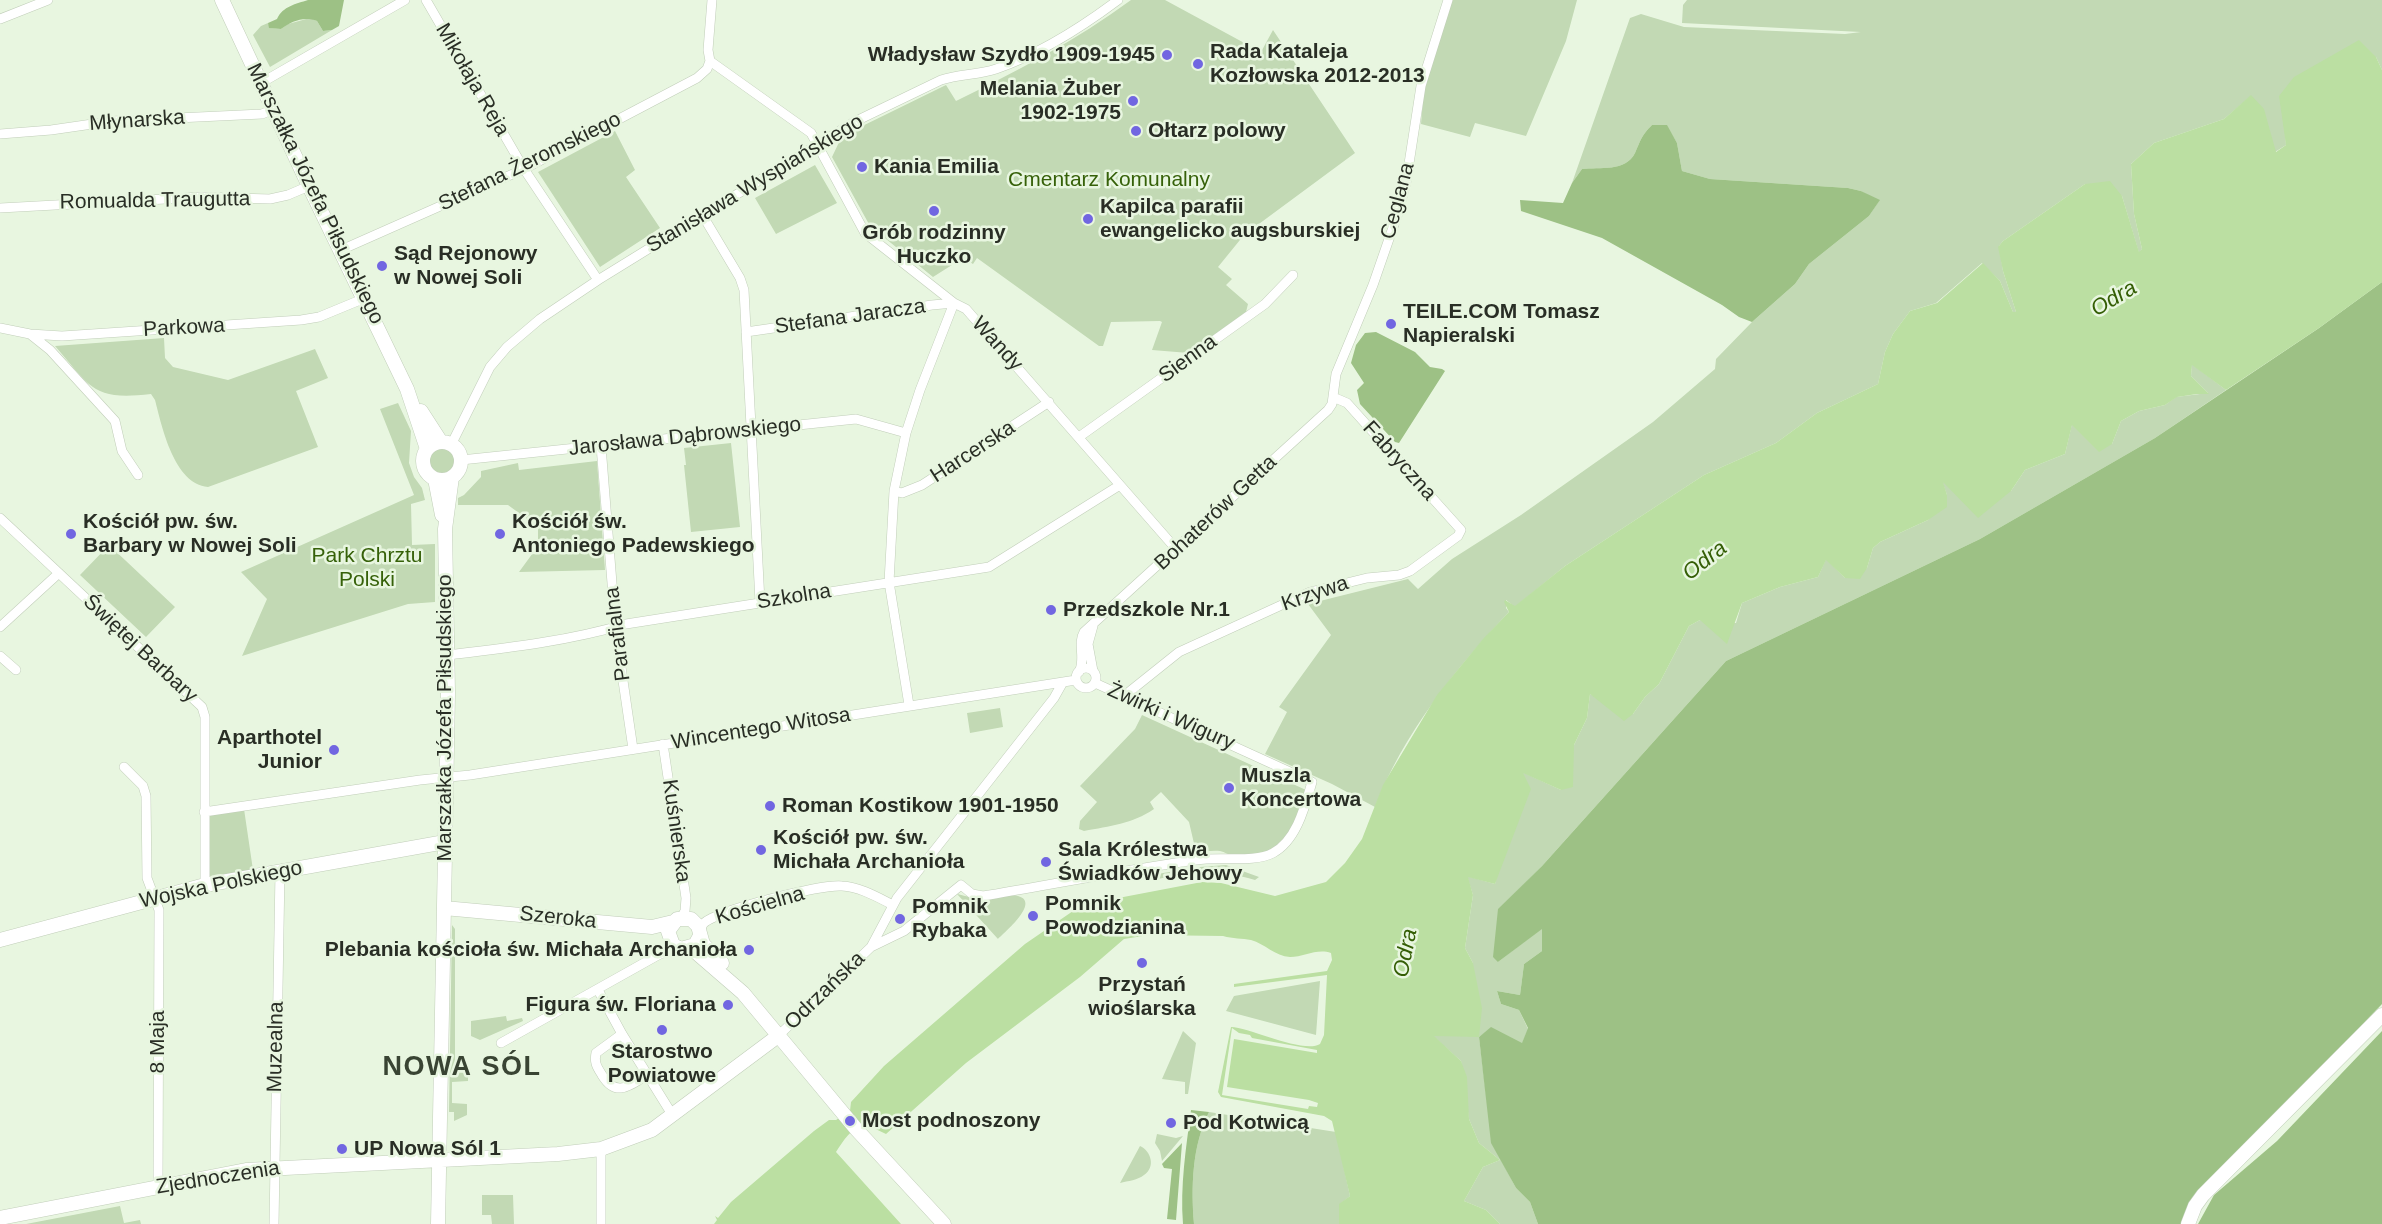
<!DOCTYPE html>
<html>
<head>
<meta charset="utf-8">
<style>
	body { margin:0 }
	canvas { display:block; background:#e8f6e0 }
</style>
</head>
<body>
<canvas width="2382" height="1224"></canvas>
<script>
const c = document.querySelector('canvas').getContext('2d');
c.lineJoin = 'round';
function paint(path, color) {
  c.fillStyle = color;
  c.fill(path, 'evenodd');
}
function strokePath(path, color, width, dash) {
  c.strokeStyle = color;
  c.lineWidth = width;
  c.lineCap = dash ? 'butt' : 'round';
  c.setLineDash(dash || []);
  c.stroke(path);
}
function write(font, color, halo, rows, align = 'center') {
  c.font = font + ' Arial,sans-serif';
  c.lineWidth = 5;
  c.setLineDash([]);
  c.textBaseline = 'middle';
  c.strokeStyle = halo;
  c.fillStyle = color;
  for (const [text, x, y, turn = 0] of rows) {
    c.save();
    c.translate(x, y);
    c.rotate((+turn || 0) * Math.PI / 180);
    c.textAlign = isNaN(turn) ? turn : align;
    if (halo) c.strokeText(text, 0, 0);
    c.fillText(text, 0, 0);
    c.restore();
  }
}
const green = new Path2D(`
	M1131 0H1165L1261 52 1273 30 1355 153 1244 235 1218 267 1232 279 1226 285 1248 304 1246 312 1189 353 1152 350 1162 322 1160 321 1111 322 1103 346H1099L977 258 973 264 963 258 933 277 870 226 832 157 842 136 946 85 956 101C1017 71 1077 40 1131 0Z
	M1452 0H1577L1566 41 1526 136 1475 123 1470 137 1421 124 1424 88Z
	M1687 0H2382V70L2376 57 2285 131 2286 145 2275 152 2251 96 2224 119 2154 143 2131 164 2134 214 2142 249 2139 253 2122 196 2085 184 2003 241 1999 246 2003 271 2016 312H2013L2000 281 1982 263 1936 303 1910 311 1893 334 1885 352 1878 384 1817 413 1776 443 1704 475 1565 566 1515 607 1506 600V608L1509 612C1456 668 1403 734 1375 807L1332 784 1265 754 1287 712 1279 707 1331 635 1308 604 1408 579 1418 589 1452 559 1521 515 1653 422 1715 369 1716 359 1752 322 1795 284 1809 264 1869 216 1879 201 1861 191 1848 188 1710 179 1682 171 1677 143 1666 125H1652C1641 136 1641 140 1635 153 1626 172 1599 167 1582 169L1572 183 1630 18 1641 14 1684 27 1845 34 1861 32 1682 23 1683 5Z
	M310 18 317 21 323 31 332 30 270 67 253 35 261 26 268 23 270 28 281 29 288 24Z
	M615 131 635 170 626 177 660 228 600 267 538 172Z
	M815 165 837 203 776 234 755 198Z
	M164 338 165 358 173 367 228 380 315 349 328 378 296 391 318 447 208 487C174 484 162 427 155 400L151 394C92 401 91 387 55 346Z
	M2192 364 2226 390 2155 438 1980 539 1726 661 1542 866 1499 909 1498 962 1542 928V951L1524 964 1520 995 1497 991 1501 1004 1519 1010 1528 1029 1522 1044 1491 1028 1479 1037 1492 1143 1516 1188 1530 1202 1538 1224H1500L1486 1210 1464 1201 1483 1167 1500 1160 1479 1143 1469 1119 1461 1061 1433 1036 1473 963 1465 948 1473 895 1467 876 1495 884 1522 772 1561 790 1574 745 1587 718 1590 694 1633 714 1645 697 1659 684 1689 626 1700 620 1736 623 1742 603 1780 587 1818 577 1826 559 1845 578 1867 568 1873 548 1880 542 1928 520 1947 495 1942 481 2011 491 2025 470 2065 454 2072 424 2112 444 2121 421 2139 411 2165 405 2176 397 2208 393 2191 376Z
	M398 403 411 431 409 463 414 477 422 488 425 500 411 504 412 545 435 544V602L408 604 242 656 267 599 241 572 414 495 380 409Z
	M731 443 740 527 691 532 684 465H686L684 448Z
	M429 461a13 13 0 1 1 26 0a13 13 0 1 1-26 0Z
	M597 461 605 570 519 572 538 546V527L508 505H458V498L464 495 481 477V471L518 463 519 470Z
	M109 545 175 607 146 637 80 575Z
	M1000 708 1003 727 970 733 967 713Z
	M1142 715 1306 790C1292 832 1284 858 1233 855 1228 855 1225 852 1220 851 1212 850 1203 852 1196 852L1189 822 1161 792 1150 802 1154 809C1132 824 1110 826 1084 831L1079 829 1080 821 1097 802 1080 786 1135 729Z
	M244 809 253 870 208 877 207 814Z
	M1226 865 1259 877 1255 880C1216 869 1197 871 1158 879L1157 874 1200 867Z
	M957 894C966 896 976 899 985 899 995 899 1008 894 1018 896 1041 902 1004 933 998 939Z
	M452 925 455 929V1072L468 1073V1081L452 1082V1103L467 1104V1115L454 1121V1112H449Z
	M1320 981 1316 1035 1226 1011 1234 996Z
	M506 1016 507 1021 522 1018 523 1021 480 1040 471 1036V1021Z
	M1183 1031 1196 1043 1188 1094H1185V1082L1162 1079Z
	M1209 1112 1336 1132 1350 1196 1339 1205V1224H1194C1191 1187 1192 1146 1209 1112Z
	M1157 1134 1176 1138 1183 1136 1162 1161 1160 1151 1155 1143Z
	M1140 1146C1151 1151 1156 1167 1144 1175 1138 1180 1128 1181 1120 1183Z
	M482 1195H513L514 1224H492L491 1215H482Z
	M120 1206 124 1223 140 1220 141 1224H26Z`);
const forest = new Path2D(`
	M308 0H344L339 26 332 30 323 31 317 21C304 16 292 21 281 29L269 28 268 23 277 19C283 6 296 4 308 0Z
	M1652 125H1667L1677 143 1682 171 1710 179 1848 188 1861 191 1880 200 1869 216 1809 264 1795 284 1752 322 1739 317 1722 305 1602 238 1521 211 1520 200 1563 203 1572 183 1582 169C1599 167 1626 172 1635 153 1641 140 1641 136 1652 125Z
	M2382 282V1004L2238 1154 2182 1224H1538L1530 1202 1516 1188 1491 1143 1479 1037 1491 1027 1522 1043 1528 1028 1519 1010 1501 1004 1497 991 1520 995 1524 964 1542 951V929L1498 962 1493 957 1498 909 1542 866 1726 661 1980 539 2155 438 2319 328Z
	M1376 332 1415 352 1430 367 1442 369 1445 371 1399 443 1395 442 1360 404 1357 390 1364 383 1351 363 1356 345 1365 333Z
	M2382 1031V1224H2198L2214 1195 2277 1141Z
	M1191 1110 1209 1112C1192 1146 1191 1187 1194 1224H1183C1180 1186 1186 1148 1191 1110Z
	M1182 1143 1176 1220 1167 1219 1172 1169 1164 1168 1162 1164Z`);
const water = new Path2D(`
	M2359 40 2376 57 2382 70V282L2319 328 2226 390 2192 365 2191 376 2209 394H2197L2177 397 2165 405 2139 411 2121 421 2112 444 2099 452 2072 425 2065 454 2025 470 2011 491 1978 518 1943 482 1947 495V507L1928 520 1880 542 1873 548 1867 568 1860 579 1845 578 1826 560 1818 577 1780 587 1742 603 1727 644 1700 620 1689 626 1659 684 1645 697 1633 714 1624 721 1590 694 1587 718 1574 745 1573 787 1561 790 1523 773 1531 789 1495 884 1468 877 1473 895 1465 948 1473 963 1482 1008 1479 1037 1434 1036 1461 1061 1467 1077 1469 1119 1479 1143 1500 1160 1483 1167 1464 1201 1486 1210 1500 1224H1339V1204L1350 1196 1332 1121 1324 1116 1221 1097 1218 1092 1231 1027C1251 1028 1304 1054 1320 1044L1324 1035 1327 975 1234 987V984L1327 971 1332 960 1331 953C1317 948 1304 957 1290 957 1275 956 1265 944 1251 940 1242 938 1233 939 1223 936L1149 935 1124 939 1080 977 966 1063 886 1134 865 1124C852 1127 843 1141 836 1152L901 1224H714L717 1220 715 1216 718 1218 731 1202 814 1131 829 1120H836L850 1111 851 1102 884 1066 1025 944 1073 911 1092 903 1202 882 1221 883 1275 896 1326 882 1345 863 1362 839 1383 785 1437 695 1483 639 1509 612 1504 602 1505 600 1515 606 1565 566 1704 475 1776 443 1817 413 1878 384 1885 352 1893 334 1910 311 1937 303 1983 263 2000 281 2013 312H2016L2003 271 1998 247 2003 241 2085 184 2110 181 2122 196 2139 252 2142 249 2134 214 2131 164 2154 143 2224 119 2251 95 2264 109 2276 152 2286 145 2279 96 2294 77Z`);
const pier = new Path2D(`
	M1232 1028 1239 1033 1250 1035 1252 1038 1317 1050V1053L1234 1039 1227 1087 1309 1100 1318 1103 1317 1107 1309 1106 1308 1109 1222 1095Z`);
const street = new Path2D(`
	M426 0 524 169 598 280
	M0 19 48 0
	M710 61 811 133 865 233 954 303 966 309 1176 549
	M710 61 708 50 712 0
	M261 83 405 0
	M0 134 51 130 113 121 262 114 274 109
	M0 208 202 197 270 199 288 195 309 186
	M703 216 740 278 744 290 760 602
	M341 250 524 169 697 78 707 69 710 61
	M0 328 30 334 62 336 301 320 319 317 365 298
	M746 332 932 305 954 303 920 390 906 433 894 491 889 582 909 705
	M30 334 50 350 115 421 122 451 138 475
	M1079 437 1265 304 1293 275
	M451 445 490 367 507 347 540 319 598 280 854 122 941 80C959 74 978 75 996 69 1040 54 1082 27 1118 0
	M601 446 616 633 633 749
	M461 460 856 419 906 433
	M894 491 902 493 922 485 1049 402
	M0 518 202 707 205 717V885
	M0 627 59 573
	M448 655C507 648 569 641 626 624L989 567 1120 485
	M0 656 16 670
	M1076 678a10 10 0 1 1 20 0a10 10 0 1 1-20 0Z
	M1093 671 1088 644 1093 626
	M1079 672C1086 659 1077 644 1084 632L1328 410 1332 404 1336 374 1373 285 1398 213 1406 183 1421 86 1448 0
	M1124 696 1179 652 1310 592 1367 578 1399 575 1410 571 1458 536 1461 530 1347 403 1333 397
	M663 744 686 898 685 911 681 918
	M124 767 143 786 146 796 147 878 159 910 158 1187
	M204 812 420 780 470 775 1076 680
	M700 931C701 928 702 925 704 923 718 910 822 884 842 886 860 887 877 897 893 905
	M871 947 904 931 961 885 972 894 983 896C1054 884 1125 870 1196 860 1218 856 1255 863 1273 853 1297 840 1305 806 1312 782L1095 683
	M598 990 622 1034 673 1116
	M622 1034 596 1053C594 1063 597 1067 602 1075 616 1098 629 1086 647 1075
	M778 1036 871 947 897 898 1054 698 1063 682
	M501 1043 660 954 681 949
	M601 1149V1224
	M274 1224 280 871`);
const secondary = new Path2D(`
	M222 0 309 186 407 389 427 449
	M421 411 441 442
	M423 461a19 19 0 1 1 38 0a19 19 0 1 1-38 0Z
	M435 479 442 515
	M444 908 652 927 673 922
	M700 936 695 945 681 949 673 945 668 931 677 919H691L698 926 703 944 722 963
	M0 940 205 885 445 842
	M691 948 743 993 857 1130 944 1224
	M0 1218 246 1170 558 1154 601 1149 652 1130 778 1036
	M438 1224 448 693 445 529 452 477
	M2188 1224 2195 1206 2203 1195 2382 1015`);
const markers = [
	[1167,55,6,"#7166e1"],
	[1198,64,6,"#7166e1"],
	[1133,101,6,"#7166e1"],
	[1136,131,6,"#7166e1"],
	[862,167,6,"#7166e1"],
	[934,211,6,"#7166e1"],
	[1088,219,6,"#7166e1"],
	[382,266,6,"#7166e1"],
	[1391,324,6,"#7166e1"],
	[71,534,6,"#7166e1"],
	[500,534,6,"#7166e1"],
	[1051,610,6,"#7166e1"],
	[334,750,6,"#7166e1"],
	[1229,788,6,"#7166e1"],
	[770,806,6,"#7166e1"],
	[761,850,6,"#7166e1"],
	[1046,862,6,"#7166e1"],
	[1033,916,6,"#7166e1"],
	[900,919,6,"#7166e1"],
	[749,950,6,"#7166e1"],
	[1142,963,6,"#7166e1"],
	[728,1005,6,"#7166e1"],
	[662,1030,6,"#7166e1"],
	[850,1121,6,"#7166e1"],
	[1171,1123,6,"#7166e1"],
	[342,1149,6,"#7166e1"]
];
const poiNames = [
	["Rada Kataleja",1210,52],
	["Kozłowska 2012-2013",1210,76],
	["Władysław Szydło 1909-1945",1155,55,"right"],
	["Melania Żuber",1121,89,"right"],
	["1902-1975",1121,113,"right"],
	["Ołtarz polowy",1148,131],
	["Kania Emilia",874,167],
	["Kapilca parafii",1100,207],
	["ewangelicko augsburskiej",1100,231],
	["Grób rodzinny",934,233,"center"],
	["Huczko",934,257,"center"],
	["Sąd Rejonowy",394,254],
	["w Nowej Soli",394,278],
	["TEILE.COM Tomasz",1403,312],
	["Napieralski",1403,336],
	["Kościół pw. św.",83,522],
	["Barbary w Nowej Soli",83,546],
	["Kościół św.",512,522],
	["Antoniego Padewskiego",512,546],
	["Przedszkole Nr.1",1063,610],
	["Aparthotel",322,738,"right"],
	["Junior",322,762,"right"],
	["Muszla",1241,776],
	["Koncertowa",1241,800],
	["Roman Kostikow 1901-1950",782,806],
	["Kościół pw. św.",773,838],
	["Michała Archanioła",773,862],
	["Sala Królestwa",1058,850],
	["Świadków Jehowy",1058,874],
	["Pomnik",1045,904],
	["Powodzianina",1045,928],
	["Pomnik",912,907],
	["Rybaka",912,931],
	["Plebania kościoła św. Michała Archanioła",737,950,"right"],
	["Przystań",1142,985,"center"],
	["wioślarska",1142,1009,"center"],
	["Figura św. Floriana",716,1005,"right"],
	["Starostwo",662,1052,"center"],
	["Powiatowe",662,1076,"center"],
	["Most podnoszony",862,1121],
	["Pod Kotwicą",1183,1123],
	["UP Nowa Sól 1",354,1149]
];
const streetNames = [
	["Mikołaja Reja",472,80,60],
	["Młynarska",137,121,-4],
	["Stefana Żeromskiego",530,162,-26],
	["Stanisława Wyspiańskiego",755,184,-31],
	["Marszałka Józefa Piłsudskiego",315,194,64],
	["Romualda Traugutta",155,201,-1],
	["Ceglana",1398,201,-75],
	["Stefana Jaracza",850,317,-8],
	["Parkowa",184,328,-3],
	["Wandy",997,344,48],
	["Sienna",1188,359,-36],
	["Jarosława Dąbrowskiego",685,437,-6],
	["Harcerska",973,452,-33],
	["Fabryczna",1399,461,48],
	["Bohaterów Getta",1216,513,-43],
	["Krzywa",1315,594,-19],
	["Szkolna",794,597,-9],
	["Parafialna",618,634,-97],
	["Świętej Barbary",140,649,43],
	["Żwirki i Wigury",1171,717,24],
	["Marszałka Józefa Piłsudskiego",445,718,-90],
	["Wincentego Witosa",761,729,-9],
	["Kuśnierska",676,831,82],
	["Wojska Polskiego",221,885,-12],
	["Kościelna",760,906,-16],
	["Szeroka",558,918,6],
	["Odrzańska",825,991,-44],
	["8 Maja",158,1042,-90],
	["Muzealna",276,1047,-89],
	["Zjednoczenia",218,1178,-9]
];
const parkNames = [
	["Cmentarz Komunalny",1109,180],
	["Park Chrztu",367,556],
	["Polski",367,580]
];
const waterNames = [
	["Odra",2114,299,-31],
	["Odra",1705,561,-38],
	["Odra",1406,953,-79]
];
const districtNames = [
	["NOWA SÓL",462,1068]
];
paint(green, '#c2d9b4');
paint(forest, '#9dc185');
paint(water, '#bbdfa2');
paint(pier, '#e8f6e0');
strokePath(street, '#c1ceb9', 10);
strokePath(secondary, '#c1ceb9', 15);
strokePath(street, '#fff', 9);
strokePath(secondary, '#fff', 14);
for (const [x, y, r, color] of markers) {
  const dot = new Path2D();
  dot.arc(x, y, r, 0, 2 * Math.PI);
  c.fillStyle = color;
  c.fill(dot);
  strokePath(dot, '#e8f6e0', 2);
}
write('bold 21px', '#292e25', '#e8f6e0', poiNames, 'left');
write('21px', '#292e25', '#e8f6e0', streetNames);
write('21px', '#366109', '#e8f6e0', parkNames);
write('italic 22px', '#345e05', '#e8f6e0', waterNames);
c.letterSpacing = '1.5px';
write('bold 27px', '#394433', '#e8f6e0', districtNames);
c.letterSpacing = '0px';
</script>
</body>
</html>
